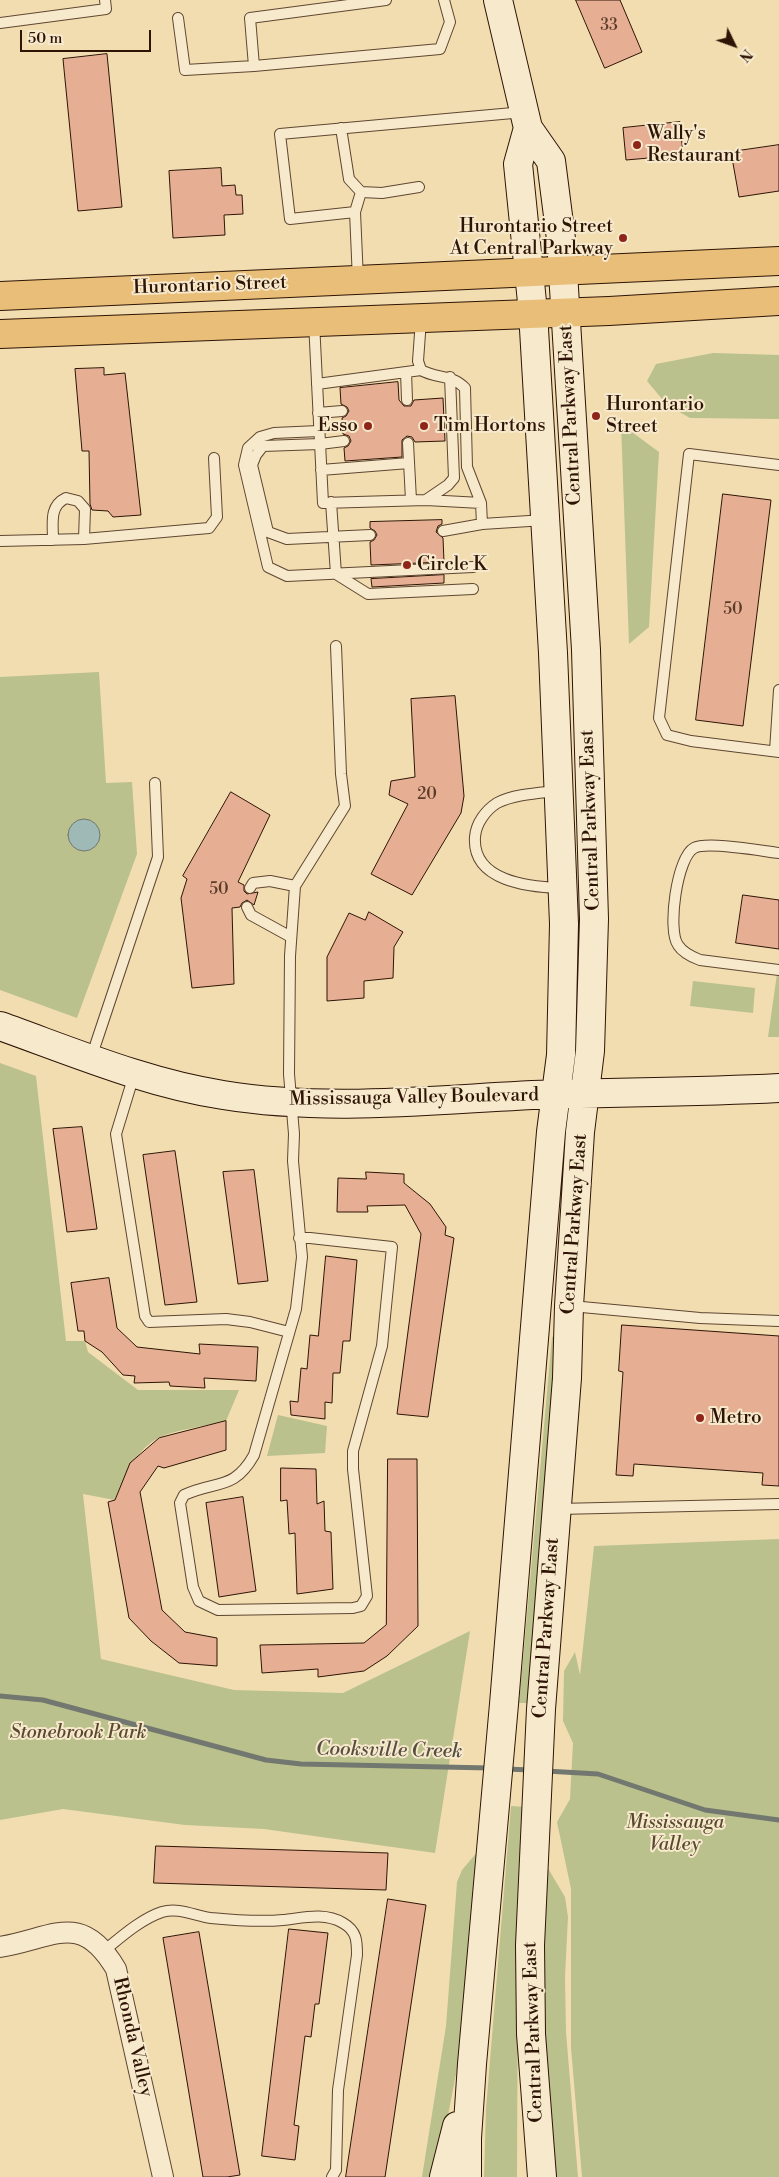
<!DOCTYPE html>
<html>
<head>
<meta charset="utf-8">
<style>
	body { margin:0 }
	#map { position:relative; width:779px; height:2177px; overflow:hidden; background:#f2ddb1; font-family:"Libre Bodoni",serif }
	canvas { display:block }
	.north { position:absolute; left:709px; top:20px; width:50px; height:50px; -webkit-text-stroke:4px #f7e9cc; paint-order:stroke; rotate:132deg; font-size:14px; font-weight:700; line-height:20px; text-align:center; color:#2e1405 }
	.north::after { content:''; display:block; margin:auto; width:18px; height:22px; background:#2e1405; clip-path:polygon(50% 0,100% 100%,50% 72%,0 100%) }
	.scale { position:absolute; left:20px; top:30px; width:131px; height:22px; box-sizing:border-box; border:2px solid #2e1405; border-top:0; padding-left:6px; font-size:15px; line-height:18px; white-space:nowrap; color:#2e1405; -webkit-text-stroke:4px #f7e9cc; paint-order:stroke }
</style>
</head>
<body>
<div id="map">
<canvas width="779" height="2177"></canvas>
<div class="north">N</div>
<div class="scale">50 m</div>
</div>
<script>
const c = document.querySelector('canvas').getContext('2d');
c.lineJoin = 'round';
function paint(path, color) {
  c.fillStyle = color;
  c.fill(path, 'evenodd');
}
function strokePath(path, color, width, dash) {
  c.strokeStyle = color;
  c.lineWidth = width;
  c.lineCap = dash ? 'butt' : 'round';
  c.setLineDash(dash || []);
  c.stroke(path);
}
function write(font, color, halo, rows, align = 'center') {
  c.font = font + ' "Libre Bodoni",serif';
  c.lineWidth = 4;
  c.setLineDash([]);
  c.textBaseline = 'middle';
  c.strokeStyle = halo;
  c.fillStyle = color;
  for (const [text, x, y, turn = 0] of rows) {
    c.save();
    c.translate(x, y);
    c.rotate((+turn || 0) * Math.PI / 180);
    c.textAlign = isNaN(turn) ? turn : align;
    if (halo) c.strokeText(text, 0, 0);
    c.fillText(text, 0, 0);
    c.restore();
  }
}
const green = new Path2D(`
	M713 353 779 355V419L690 418 667 405 647 381 656 364Z
	M621 424 659 452 649 627 629 644Z
	M99 672 106 783 132 782 137 854 77 1018 0 990V677Z
	M777 974H779V1037H768Z
	M693 981 755 988 753 1013 690 1006Z
	M0 1063 36 1076 66 1341H85L88 1352 138 1390H239L226 1421C210 1425 170 1431 158 1438 135 1451 124 1477 115 1500L83 1494 101 1659 234 1690 343 1693 470 1631 435 1853 264 1829 185 1825 63 1809 0 1820Z
	M555 1336 558 1338 530 1703H519L552 1337Z
	M278 1415 327 1426 325 1453 267 1456Z
	M779 1539V2177H582L571 2048V1889L557 1822 570 1799 573 1743 563 1721 564 1671 575 1652 580 1675 594 1546Z
	M511 1806 527 1807 518 1948 517 2177H484L486 2109Z
	M479 1850 462 2043 436 2177H422L446 2026 457 1882 462 1870Z
	M546 1865 565 1897 568 1917 565 1977 566 2032 578 2177H555L550 2131 542 1972Z`);
const water = new Path2D(`
	M68 835a16 16 0 1 1 32 0a16 16 0 1 1-32 0Z`);
const stream = new Path2D(`
	M0 1696 43 1700 266 1760 301 1764 490 1768
	M506 1769 530 1770
	M546 1771 598 1774 705 1810 779 1820`);
const building = new Path2D(`
	M576 0H620L642 52 605 68Z
	M107 54 122 207 78 211 63 59Z
	M680 122 683 155 626 160 623 128Z
	M779 145V191L739 197 731 152Z
	M221 168 222 186 235 185 236 195H242L243 214 224 215 225 235 173 238 169 171Z
	M104 368V375L125 373 141 515 113 517 108 511 92 510 90 504 89 451H82L75 369Z
	M398 382 399 400 404 406H411L414 400 443 398 445 441 415 442 412 437 407 436 402 440V457L345 461 344 448 348 446 351 441 349 436 343 434 342 418 346 416 349 411 347 407 341 404 340 388Z
	M723 494 771 500 743 726 696 720Z
	M442 520V524L438 526 436 532 443 538 444 562 371 565 370 542 374 540 377 535 375 531 370 528V522Z
	M444 575V583L372 587 371 579Z
	M455 696 464 796 461 813 412 895 371 874 408 804 389 795 391 781 415 777 411 699Z
	M231 792 270 815 238 882 244 885V891L247 894 258 892 254 905 247 900 242 903 240 907 232 908 234 984 192 988 181 898 187 879 183 876Z
	M743 895 779 900V949L736 943Z
	M369 912 403 932 394 947 393 978 364 981V998L327 1001V957L349 913 365 920Z
	M82 1127 97 1229 67 1232 53 1129Z
	M175 1151 197 1302 165 1305 143 1155Z
	M254 1170 268 1281 238 1284 223 1172Z
	M366 1172 404 1174V1183L430 1204 446 1227 445 1235 454 1238 428 1417 397 1414 421 1234 405 1205 367 1206 368 1212H337L338 1178 366 1179Z
	M326 1256 357 1260 350 1341H343L340 1373H333L332 1403 325 1402V1419L291 1415 290 1401 298 1402 301 1368 307 1369 310 1335 318 1336Z
	M109 1278 117 1328 137 1347 200 1354 199 1344 258 1347 256 1381 204 1378 205 1388 170 1386 169 1382 134 1383 135 1376 123 1375 102 1352 85 1341 84 1331H78L71 1283Z
	M622 1325 779 1336V1486L762 1485 763 1473 634 1464 633 1476 616 1475 623 1372 619 1371Z
	M226 1421V1450L164 1468 158 1466 140 1492 162 1610 185 1632 217 1638V1666L179 1663 151 1641 129 1618 108 1502 115 1500 130 1463 159 1438Z
	M388 1459H417L418 1626 387 1656 364 1671 318 1677V1669L262 1673 260 1645 364 1643 386 1625Z
	M281 1468 316 1469 317 1504 324 1501 325 1531 331 1532 333 1589 297 1594 295 1533 289 1534 287 1500 281 1501Z
	M243 1497 256 1591 219 1597 206 1503Z
	M156 1846 388 1853 386 1890 154 1883Z
	M388 1899 426 1905 385 2177H346Z
	M289 1929 328 1933 319 2004H315L311 2037 305 2036 294 2125 299 2126 295 2160 262 2156Z
	M199 1932 240 2175 227 2177H203L163 1938Z`);
const lane = new Path2D(`
	M178 18 185 70 254 66 440 49 450 22 444 0
	M0 23 106 9 105 0
	M254 66 250 18 386 0
	M341 128 349 179 361 192
	M355 212 361 192 382 193 419 187
	M358 280 355 212 290 219 280 134 524 112
	M421 320 418 361 421 370C436 379 452 374 465 388L467 467 481 503 482 524
	M314 322 323 503 426 500 481 503
	M406 372 407 400
	M317 384 421 370
	M318 413 342 411
	M319 431 274 433 260 437 248 448 244 465 268 567 287 576 473 567
	M344 441 320 444 263 446 256 455 252 465 268 532 287 539 370 535
	M408 443 411 500
	M779 465 689 454 659 718 667 735 691 741 779 752
	M321 470 409 463
	M426 500 448 485 454 478 450 377
	M331 502 336 574 368 594 473 589
	M443 531 482 524 545 520
	M53 540C53 523 49 506 66 498L78 501 85 509 84 539
	M0 541 84 539 209 528 217 517 214 458
	M775 751 779 690
	M557 791C539 793 514 794 497 803 486 810 476 823 475 837 472 881 528 887 561 888
	M779 853C762 851 707 841 694 848 677 857 667 930 678 945 683 953 692 957 700 960L779 970
	M250 888 253 883 270 881 295 886
	M247 907 251 915 291 937
	M91 1058 158 857 155 783
	M134 1075 116 1134 145 1316 149 1322 226 1319 250 1322 289 1332
	M299 1238H310L392 1247 382 1346 353 1451V1469L367 1596 361 1606 353 1608 218 1610 199 1601 193 1587 180 1503 184 1495C216 1480 234 1491 254 1455L296 1309 302 1257 293 1161 294 1134 289 1074 290 956 295 886 345 806 341 774 336 646
	M571 1306 700 1318 779 1321
	M558 1509 779 1504
	M105 1950C121 1937 141 1919 162 1912 179 1907 195 1916 211 1918 232 1920 262 1922 283 1920 303 1918 324 1912 343 1923 357 1931 357 1941 357 1955L338 2090 336 2170 332 2177`);
const street = new Path2D(`
	M0 1947C54 1938 81 1910 116 1969L163 2177`);
const secondary = new Path2D(`
	M498 0 528 128 551 161 561 239 586 650 594 919 590 1051 580 1132 569 1306 567 1378 541 1709 530 1945 531 2034 542 2177
	M0 1026C73 1052 146 1083 223 1095 333 1113 446 1098 557 1094 631 1092 705 1092 779 1088
	M444 2177 457 2126
	M467 2177V2138L472 2064 504 1704 551 1132 561 1055 564 924 553 653 533 312 518 164 528 128`);
const primary = new Path2D(`
	M0 296 779 261
	M0 334 609 311 779 301`);
const markers = [
	[637,145,5,"#8f2418"],
	[623,238,5,"#8f2418"],
	[596,416,5,"#8f2418"],
	[368,426,5,"#8f2418"],
	[424,426,5,"#8f2418"],
	[407,565,5,"#8f2418"],
	[700,1418,5,"#8f2418"]
];
const numberNames = [
	["33",609,26],
	["50",733,610],
	["20",427,795],
	["50",219,890]
];
const poiNames = [
	["Wally's",647,134],
	["Restaurant",647,156],
	["Hurontario Street",613,227,"right"],
	["At Central Parkway",613,249,"right"],
	["Hurontario",606,405],
	["Street",606,427],
	["Esso",358,426,"right"],
	["Tim Hortons",434,426],
	["Circle K",417,565],
	["Metro",710,1418]
];
const streetNames = [
	["Hurontario Street",210,286,-2],
	["Central Parkway East",571,415,-93],
	["Central Parkway East",591,820,-92],
	["Mississauga Valley Boulevard",414,1098,-1],
	["Central Parkway East",575,1224,-86],
	["Central Parkway East",547,1628,-86],
	["Central Parkway East",534,2032,-92],
	["Rhonda Valley",132,2037,77]
];
const parkNames = [
	["Stonebrook Park",78,1733],
	["Mississauga",675,1823],
	["Valley",675,1845]
];
const waterNames = [
	["Cooksville Creek",389,1751,1]
];
paint(green, '#bac18c');
paint(water, '#9fbab6');
strokePath(water, '#72786f', 1);
strokePath(stream, '#72786f', 5);
paint(building, '#e6af94');
strokePath(building, '#2e1405', 1);
strokePath(lane, '#5f4630', 12);
strokePath(street, '#5f4630', 22);
strokePath(secondary, '#2e1405', 30);
strokePath(primary, '#2e1405', 30);
strokePath(lane, '#f7e9cc', 10);
strokePath(street, '#f7e9cc', 20);
strokePath(secondary, '#f7e9cc', 28);
strokePath(primary, '#e9be78', 28);
for (const [x, y, r, color] of markers) {
  const dot = new Path2D();
  dot.arc(x, y, r, 0, 2 * Math.PI);
  c.fillStyle = color;
  c.fill(dot);
  strokePath(dot, '#f7e9cc', 2);
}
write('16px', '#5c3b29', null, numberNames);
write('19px', '#2e1405', '#f7e9cc', poiNames, 'left');
write('19px', '#2e1405', '#f7e9cc', streetNames);
write('italic 19px', '#58482e', '#f7e9cc', parkNames);
write('italic 20px', '#564e43', '#f7e9cc', waterNames);
</script>
</body>
</html>
